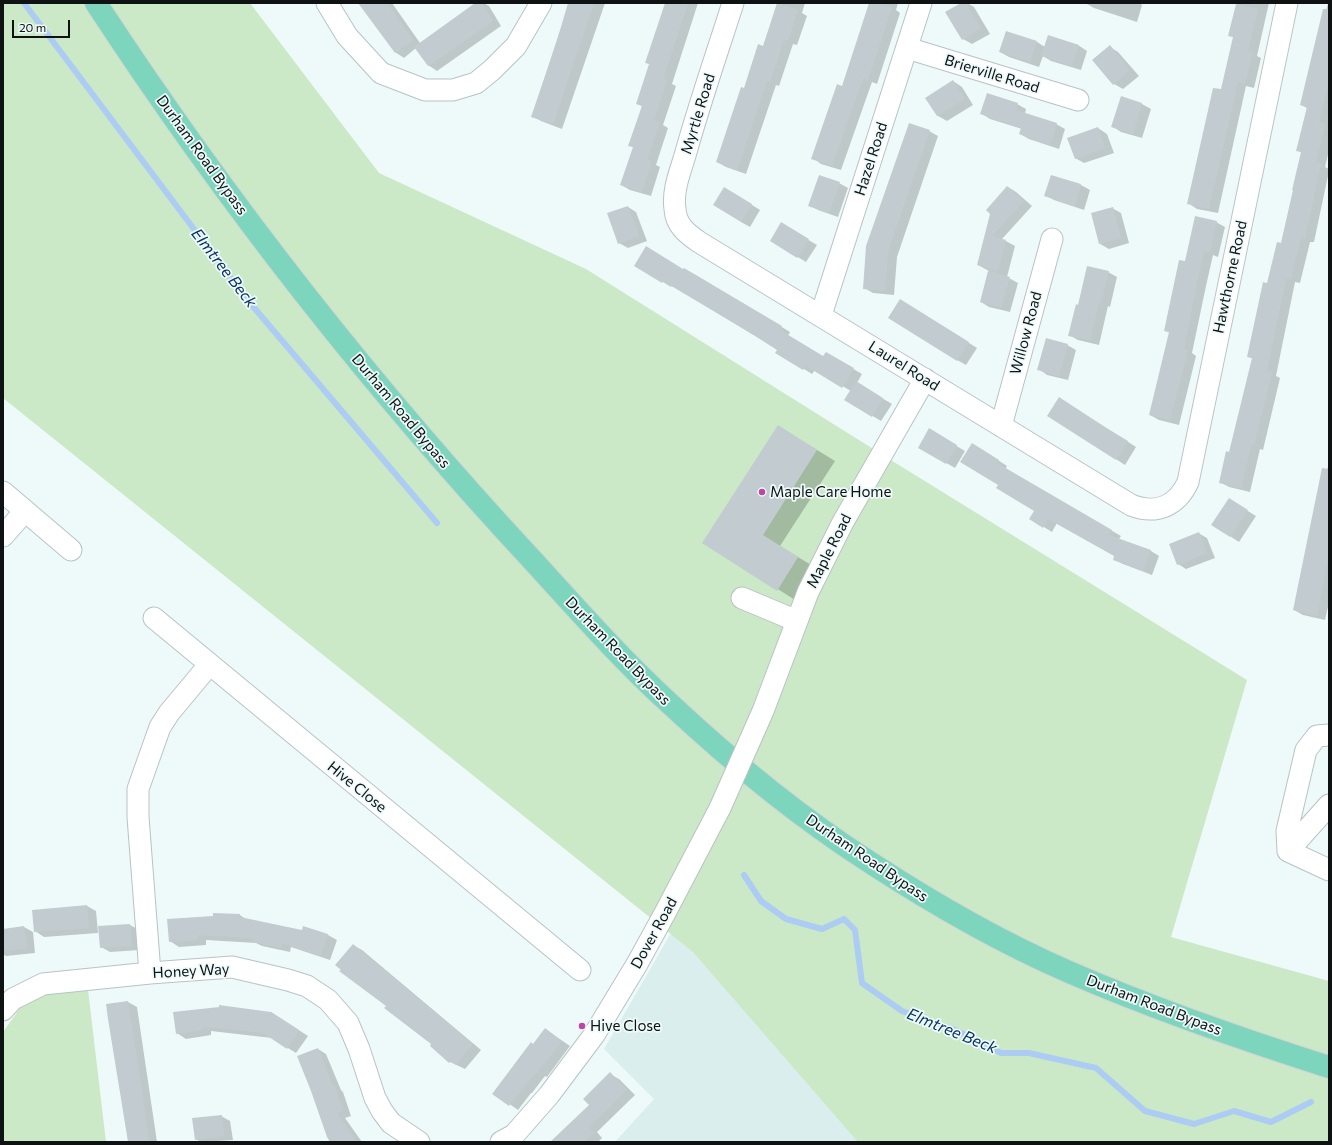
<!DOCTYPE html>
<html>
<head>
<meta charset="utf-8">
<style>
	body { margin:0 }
	#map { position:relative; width:1332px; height:1145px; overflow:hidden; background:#eefafa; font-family:Commissioner,sans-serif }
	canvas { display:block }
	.frame { position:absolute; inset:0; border:4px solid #0e1212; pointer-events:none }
	.scale { position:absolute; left:12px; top:20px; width:58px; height:18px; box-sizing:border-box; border:2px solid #0e1212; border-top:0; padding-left:5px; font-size:12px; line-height:14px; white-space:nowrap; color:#0e1212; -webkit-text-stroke:3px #eefafa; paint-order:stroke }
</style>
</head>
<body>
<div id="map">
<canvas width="1332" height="1145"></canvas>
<div class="frame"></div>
<div class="scale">20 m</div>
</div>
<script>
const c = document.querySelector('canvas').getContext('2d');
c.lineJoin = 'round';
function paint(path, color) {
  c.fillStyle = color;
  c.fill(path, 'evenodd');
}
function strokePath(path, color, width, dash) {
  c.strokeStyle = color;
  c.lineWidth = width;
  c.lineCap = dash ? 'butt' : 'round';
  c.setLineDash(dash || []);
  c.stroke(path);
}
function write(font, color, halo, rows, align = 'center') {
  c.font = font + ' Commissioner,sans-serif';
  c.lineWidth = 3.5;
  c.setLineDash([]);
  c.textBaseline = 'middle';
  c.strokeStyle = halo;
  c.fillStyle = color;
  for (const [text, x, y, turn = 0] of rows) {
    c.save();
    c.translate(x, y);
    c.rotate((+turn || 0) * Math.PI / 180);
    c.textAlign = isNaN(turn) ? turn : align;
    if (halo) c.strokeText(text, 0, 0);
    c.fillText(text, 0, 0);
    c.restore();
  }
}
const built = new Path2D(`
	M679 919 1008 1142H615L654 1099 604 1049Z`);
const green = new Path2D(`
	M3 3H250L379 173 586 269 894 462 1247 680 1171 937 1329 981V1142H858L693 952 3 398Z
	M87 981 106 1142H3V1032L25 1001Z`);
const shadow = new Path2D(`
	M359 3H392L420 43 477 3H483L489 6 501 26 437 71 428 65 416 48 404 58 395 52Z
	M569 3H605L562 129 541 121 532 116Z
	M666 3H698L672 84 676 86 663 125 668 128 656 165 660 167 651 196 630 190 621 185 634 148 630 145 642 106 637 103 650 65Z
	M778 3H805L802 13 807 16 797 45 793 44 779 86 776 85 746 174 726 167 717 162 745 89 763 47Z
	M871 3H898L896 10 900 13 877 84 872 82 841 170 821 164 813 158 843 87Z
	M963 3H967L974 7 990 34 972 44 963 39Z
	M1085 3H1140L1142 5 1137 22 1094 8Z
	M1237 3H1269L1257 56 1261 58 1254 88 1246 86 1218 213 1197 209 1188 203 1222 90 1234 38 1230 35Z
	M1328 3H1329V150L1325 167 1329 169V171L1314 242H1310L1300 283 1295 282 1276 376 1280 378 1263 450 1260 449 1250 492 1229 487 1220 482 1230 453 1253 359 1248 356 1268 284 1281 244 1302 153 1297 150 1307 108 1301 105Z
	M1007 32 1037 42 1045 47 1078 45 1087 51 1081 70 1051 61 1043 56 1039 67 1009 57 1000 52Z
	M1110 47 1118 52 1139 76 1123 89 1114 84Z
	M953 81 962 87 973 105 947 121 938 116 927 98Z
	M1122 97 1142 104 1151 109 1142 138 1121 132 1112 126Z
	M1017 104 1026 109 1025 114 1056 124 1065 129 1059 149 1029 139 1020 134 1022 129 990 119 981 113Z
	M1098 128 1107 134 1114 153 1084 163 1075 158Z
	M929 131 938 136 897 257 894 295 873 293 864 288Z
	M1051 176 1081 185 1090 190 1084 210 1054 200 1045 195Z
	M839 183 848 188 838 217 818 210 809 205Z
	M1008 187 1016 192 1032 206 1002 239 1015 246 1007 277 1018 283 1010 312 989 307 981 302 989 271 978 265Z
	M733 193 760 210 750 227 741 222Z
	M628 207 636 212 647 241 628 248 619 243Z
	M1112 208 1121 213 1129 243 1109 249 1100 244Z
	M1216 222 1225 227 1218 257 1213 255 1206 286 1192 353 1196 356 1179 425 1159 420 1150 415 1170 333 1166 331 1185 262Z
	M790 229 817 245 806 262 771 241Z
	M636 265 684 271 694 274 790 332 788 336 824 357 826 353 862 374 857 383 892 404 881 421 846 400 851 391 815 370 812 374 804 369 778 350 672 285 671 287Z
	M1108 272 1117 277 1110 307 1108 306 1099 345 1078 340 1069 335 1079 306Z
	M909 305 977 348 966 365 957 360Z
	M1067 345 1076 350 1068 380 1047 375 1039 369Z
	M1060 398 1136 447 1125 465 1048 415Z
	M778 426 835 461 780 546 816 568 795 600 704 542Z
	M929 430 965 451 955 468 919 447Z
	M981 449 1007 466 1005 469 1121 536 1119 539 1151 551 1159 556 1152 575 1123 564 1114 559 1115 556 1057 523 1052 532 1031 519 1036 511 999 485Z
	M1329 462V602L1325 620 1303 615 1294 610Z
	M1238 505 1256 516 1239 542 1213 525Z
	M1198 533 1207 538 1215 558 1186 569 1178 564Z
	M87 906 96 911 98 933 44 937 35 931Z
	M240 915 247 920 303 931 304 928 328 935 337 940 330 960 291 947 290 952 262 946 256 943 206 940V945L179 947 170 941Z
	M130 925 139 930 140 950 110 952 101 947Z
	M24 927 33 932 35 953 6 956 3 954V930Z
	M353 945 362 950 481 1050 465 1069 450 1062 432 1044Z
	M128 1002 137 1007 157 1142H129Z
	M271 1012 308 1036 296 1053 272 1038 211 1031V1035L186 1039 177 1033 174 1013Z
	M545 1029 570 1046 547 1077 545 1076 532 1093H531L518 1110 494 1093 534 1045Z
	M318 1049 326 1054 341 1090 343 1092 351 1116 345 1118 362 1142H331Z
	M610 1074 619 1079 635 1095 597 1132 602 1138 598 1142H552L590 1105Z
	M221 1116 230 1121 233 1140 201 1142 196 1139Z`);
const stream = new Path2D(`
	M24 3 245 297 437 523
	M744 875 761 901 786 919 822 929 844 919 855 930 862 983 902 1011 955 1030 1001 1053H1029L1096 1068 1145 1111 1194 1124 1234 1111 1271 1122 1311 1102`);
const building = new Path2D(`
	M358 3H387L413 40 395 53Z
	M475 3H482L493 21 428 66 414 47Z
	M568 3H594L553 124 531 117 557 41Z
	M665 3H688L663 79 667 80 654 120 660 122 647 160 652 161 642 192 620 185 633 147 628 146 642 106 636 104 649 64 645 63Z
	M777 3 798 10 788 41 784 39 770 82 767 81 737 170 716 162 741 87 744 88 758 44 763 46Z
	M869 3H881L892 7 868 80 863 78 832 166 811 159 837 84 842 86Z
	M961 3H966L981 28 962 40 945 12Z
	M1236 4 1258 9 1248 51 1253 52 1245 84 1238 82 1209 209 1187 204 1213 88 1221 89 1233 37 1228 36Z
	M1323 9H1329V81L1319 123 1325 124 1316 162 1321 164 1305 238 1301 237 1291 279 1286 278 1267 371 1272 372 1254 445H1251L1241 488 1219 483 1226 451 1229 452 1252 358 1247 357 1263 282 1267 283 1277 242 1281 243 1293 190H1292L1301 152 1296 151 1307 107 1300 105Z
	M1006 31 1037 41 1030 62 999 52Z
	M1048 35 1079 45 1072 66 1041 56Z
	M1110 45 1130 70 1113 85 1092 60Z
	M953 80 965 99 937 116 925 98Z
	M987 93 1018 103 1016 110 1057 123 1050 145 1019 134 1021 128 980 114Z
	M1121 96 1142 103 1133 134 1111 127Z
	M909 123 930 130 888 251 885 291 863 289 866 246Z
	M1098 127 1105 148 1075 159 1067 138Z
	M819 175 840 182 829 213 808 206Z
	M1051 175 1081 184 1075 206 1044 196Z
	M1007 186 1024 201 992 236 1006 240 998 271 977 265 990 214 986 210Z
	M724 187 752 204 741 222 713 205Z
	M628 206 639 236 618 244 607 213Z
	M1113 207 1121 238 1099 244 1091 213Z
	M1195 216 1217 221 1210 252 1204 251 1197 281 1184 349 1188 350 1170 420 1149 415 1169 332 1164 331 1179 260 1185 261Z
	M781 222 809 239 797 258 770 241Z
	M646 246 683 269 684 268 782 326 780 330 823 356 826 352 854 368 842 388 806 366 803 370 775 353 777 350 757 337 663 281 662 283 634 266Z
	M1087 266 1109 271 1101 303 1099 302 1090 340 1068 336 1076 304 1078 305Z
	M988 271 1010 277 1001 308 980 302Z
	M900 299 969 342 957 361 888 318Z
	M1046 338 1068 344 1059 376 1037 370Z
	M856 381 883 398 872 417 844 400Z
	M1059 397 1098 423 1128 441 1116 460 1047 416Z
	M778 425 817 450 763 535 798 557 777 591 702 543Z
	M929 428 957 445 946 464 918 448Z
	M972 443 999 460 997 463 1112 530 1109 535 1151 550 1143 571 1113 560 1114 556 1048 519 1043 528 1029 519 1034 511 996 488 998 485 960 462Z
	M1322 468 1329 469V554L1317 616 1293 610Z
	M1229 498 1248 510 1230 537 1211 525Z
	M1199 532 1207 553 1177 565 1169 544Z
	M87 905 89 928 34 932 32 910Z
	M213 913 240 914V917L302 930 303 926 328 934 321 956 282 943 281 948 252 942 253 938 198 935V940L169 942 167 919 213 916Z
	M130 924 132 946 100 948 98 926Z
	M24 926 27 948 3 951V929Z
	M353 944 473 1044 456 1065 451 1061 449 1063 430 1046 431 1044 384 1008 386 1006 339 971 341 970 335 965Z
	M128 1001 142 1091 149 1142H128L108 1019 106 1004Z
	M219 1005 271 1012 299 1030 287 1049 263 1033 202 1026 203 1030 176 1034 173 1012 219 1007Z
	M545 1028 562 1041 537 1073 536 1072 523 1089 522 1088 509 1106 492 1094 531 1042 533 1044Z
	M318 1048 333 1086H335L343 1111 337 1113 357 1142H330L327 1137 311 1091 297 1056Z
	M610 1072 627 1090 589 1127 594 1133 584 1142H550L589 1105 583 1099Z
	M222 1115 224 1136 195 1140 192 1118Z`);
const minor = new Path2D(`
	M327 3 347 36 381 73 425 90H453L476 83 492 70 516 46 541 3
	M733 3C717 53 700 102 686 152 681 170 672 190 675 209 676 225 686 233 699 242L1131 505C1156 515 1177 506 1188 482L1287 3
	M907 48 1078 100
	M821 315 921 3
	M1001 426 1052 239
	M3 492 71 550
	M3 536 25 511
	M742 598 797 621
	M154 618 580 970
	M763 711 808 592 843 522 925 379
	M1288 851 1287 831 1306 750 1317 736 1329 735
	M1288 851 1329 805
	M1288 851 1329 870
	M150 973 138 817V789L160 727 169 713 209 665
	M3 1010 13 999 43 984 150 973 232 967 288 980 307 986 328 1000 348 1023 359 1049 375 1098 382 1111 391 1123 419 1142
	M501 1142 514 1135 549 1095 594 1035 637 964 665 913 720 808`);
const major = new Path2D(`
	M96 3C226 202 373 389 535 563 578 610 621 659 668 702 731 761 799 817 871 863 934 904 1000 942 1069 972 1154 1009 1241 1039 1329 1067`);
const minorBridge = new Path2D(`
	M720 808 763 711`);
const markers = [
	[762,492,4,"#bc48a0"],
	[582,1026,4,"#bc48a0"]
];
const streetNames = [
	["Brierville Road",992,74,17],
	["Myrtle Road",698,114,-73],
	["Durham Road Bypass",202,155,54],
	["Hazel Road",871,159,-72],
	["Hawthorne Road",1230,277,-78],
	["Willow Road",1026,333,-75],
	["Laurel Road",904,366,32],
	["Durham Road Bypass",401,411,50],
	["Maple Road",829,551,-63],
	["Durham Road Bypass",618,651,46],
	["Hive Close",357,787,39],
	["Durham Road Bypass",867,858,34],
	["Dover Road",654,933,-61],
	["Honey Way",191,971,-3],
	["Durham Road Bypass",1154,1005,21]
];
const poiNames = [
	["Maple Care Home",770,492],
	["Hive Close",590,1026]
];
const waterNames = [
	["Elmtree Beck",224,268,52],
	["Elmtree Beck",952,1031,22]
];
paint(built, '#daeeee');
paint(green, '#cbe9c7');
paint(shadow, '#0003');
strokePath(stream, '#adccf3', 6);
paint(building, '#c2ccd0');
strokePath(minor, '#b8c3c3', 23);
strokePath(major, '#d4d4d4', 24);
strokePath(minor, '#fff', 21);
strokePath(major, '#7dd5be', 22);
strokePath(minorBridge, '#b8c3c3', 23, []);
strokePath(minorBridge, '#fff', 21);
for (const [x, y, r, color] of markers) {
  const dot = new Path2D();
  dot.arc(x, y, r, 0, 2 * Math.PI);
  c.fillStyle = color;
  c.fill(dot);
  strokePath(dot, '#eefafa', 1.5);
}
write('15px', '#0e1212', '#eefafa', streetNames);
write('15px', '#0e1212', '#eefafa', poiNames, 'left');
write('italic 16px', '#073463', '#eefafa', waterNames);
</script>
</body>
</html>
